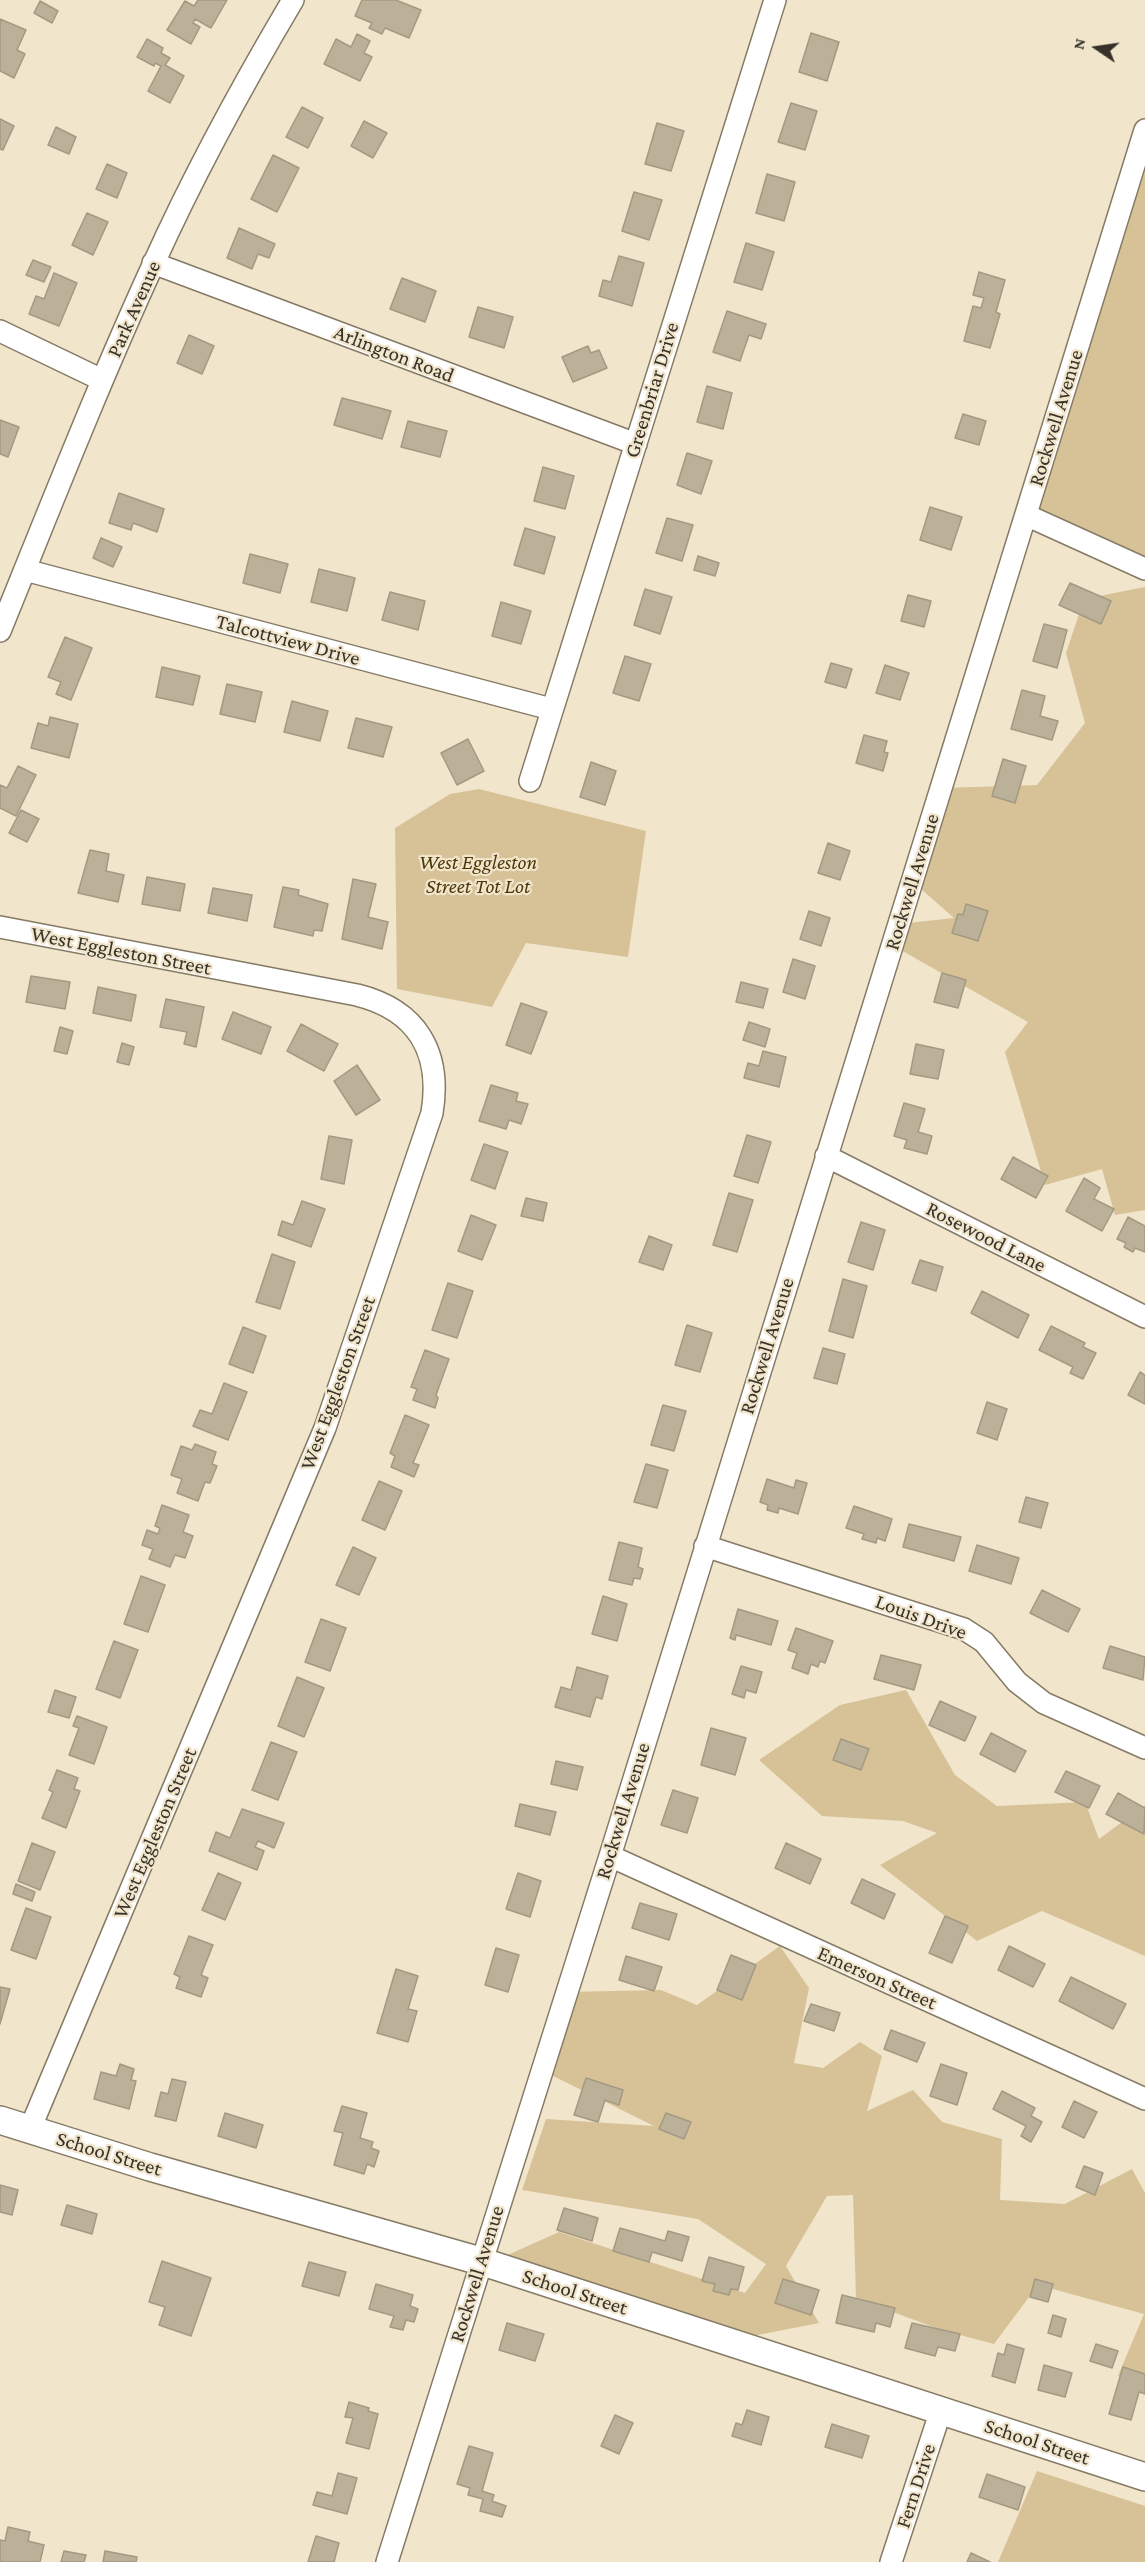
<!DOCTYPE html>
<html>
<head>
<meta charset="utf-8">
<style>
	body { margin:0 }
	#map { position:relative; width:1145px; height:2562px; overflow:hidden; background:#f1e5cc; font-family:"Crimson Pro",serif }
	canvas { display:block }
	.north { position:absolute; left:1067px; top:18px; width:60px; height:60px; -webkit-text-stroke:4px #f1e5cc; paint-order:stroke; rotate:283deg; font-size:16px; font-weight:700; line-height:24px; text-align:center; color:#373229 }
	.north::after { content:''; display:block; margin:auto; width:21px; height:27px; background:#373229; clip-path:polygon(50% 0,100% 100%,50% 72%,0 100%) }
</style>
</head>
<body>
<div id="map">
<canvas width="1145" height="2562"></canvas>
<div class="north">N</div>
</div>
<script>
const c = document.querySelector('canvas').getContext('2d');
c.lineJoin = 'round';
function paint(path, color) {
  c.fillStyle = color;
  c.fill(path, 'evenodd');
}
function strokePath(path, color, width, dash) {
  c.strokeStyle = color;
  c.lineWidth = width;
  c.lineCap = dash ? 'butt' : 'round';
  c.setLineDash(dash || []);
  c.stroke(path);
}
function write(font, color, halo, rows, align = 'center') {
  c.font = font + ' "Crimson Pro",serif';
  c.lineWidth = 4.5;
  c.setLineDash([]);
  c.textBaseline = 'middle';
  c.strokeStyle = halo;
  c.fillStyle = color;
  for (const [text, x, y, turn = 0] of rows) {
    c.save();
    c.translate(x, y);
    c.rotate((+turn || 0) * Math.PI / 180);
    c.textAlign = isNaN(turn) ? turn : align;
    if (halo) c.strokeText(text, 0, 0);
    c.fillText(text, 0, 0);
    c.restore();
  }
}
const green = new Path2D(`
	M1145 130V565L1026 515Z
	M1145 587V1210L1115 1215 1102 1169 1045 1185 1005 1052 1028 1022 892 945 899 924 954 918 912 881 941 788 1037 785 1085 723 1066 653 1084 599Z
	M479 789 646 831 628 957 526 943 492 1007 397 989 395 828 450 794Z
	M906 1690 955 1775 997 1806 1085 1802 1099 1839 1145 1805V1956L1042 1911 977 1941 880 1865 937 1833 903 1821 822 1816 759 1760 840 1705Z
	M780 1946 809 1988 794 2063 823 2068 860 2042 882 2056 867 2111 913 2090 942 2122 1002 2139 1000 2200 1065 2204 1132 2169 1145 2193V2392L1118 2376 1144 2314 1038 2285 994 2344 941 2330 856 2298 853 2195 827 2196 786 2266 819 2323 727 2341 501 2258 559 2232 745 2293 766 2264 698 2219 522 2190 546 2119 654 2126 541 2070 566 1992 661 1990 697 2005Z
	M1037 2471 1145 2506V2562H998Z`);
const building = new Path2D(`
	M198 0H227L211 28 195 19 193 23 200 27 191 44 167 30 185 1 194 6Z
	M362 0H396L421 10 409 38 385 28 382 34 369 28 372 23 355 16Z
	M40 1 58 11 52 23 34 13Z
	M0 19 26 30 17 50 25 54 14 78 0 71Z
	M811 33 839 42 827 81 799 72Z
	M357 34 370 41 364 53 372 57 360 81 324 64 336 39 351 47Z
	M147 39 163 48 161 53 170 58 165 65 184 76 170 103 148 91 161 66 155 63 154 66 137 57Z
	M791 103 817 111 805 150 778 142Z
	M302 107 323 118 308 148 286 137Z
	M0 119 14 126 3 150 0 149Z
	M364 121 387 133 373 158 351 146Z
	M657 123 684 131 671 171 645 164Z
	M56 127 76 137 69 154 48 145Z
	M273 155 299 168 277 212 251 199Z
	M107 164 127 173 117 198 96 189Z
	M767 174 795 182 784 221 756 213Z
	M634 192 662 200 649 240 622 231Z
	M87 213 108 222 93 255 72 245Z
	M239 228 275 244 269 258 258 254 252 269 227 258Z
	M746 243 774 252 762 290 734 282Z
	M619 256 644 263 632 306 599 296 603 280 611 282Z
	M33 260 51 267 44 282 26 275Z
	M979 272 1005 280 996 312 1000 314 990 348 964 341 973 306 981 308 984 298 973 295Z
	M54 273 77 283 59 326 29 314 36 296 44 299Z
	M402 278 436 291 425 322 390 309Z
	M478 307 513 317 504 348 469 337Z
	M727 311 766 324 761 339 749 335 740 361 713 352Z
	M189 335 214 346 202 374 177 363Z
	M588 346 591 353 599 350 607 368 573 382 562 357Z
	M707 386 732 393 723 429 697 422Z
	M342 398 391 411 382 439 334 425Z
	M963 414 986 421 979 445 955 438Z
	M0 420 19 427 8 457 0 454Z
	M408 421 447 431 440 457 401 447Z
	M687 453 712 461 701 494 677 485Z
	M543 467 574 476 565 509 534 501Z
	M119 493 164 509 157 532 133 523 131 530 109 523Z
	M930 507 962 517 951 550 920 540Z
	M667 518 693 525 682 561 656 553Z
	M525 528 555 537 544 574 514 565Z
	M101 538 122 547 113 567 93 558Z
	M250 554 288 564 280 593 243 583Z
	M698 556 719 563 715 576 694 570Z
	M319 569 355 578 347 611 311 602Z
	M1070 583 1111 601 1101 624 1059 605Z
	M645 589 672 597 660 634 634 625Z
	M390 592 425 601 418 630 382 620Z
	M908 595 931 601 924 627 901 621Z
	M501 602 531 611 521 644 492 636Z
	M1044 624 1067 630 1057 668 1033 661Z
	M65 637 92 648 71 700 56 694 61 682 48 677Z
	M625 656 651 664 639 701 613 693Z
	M831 663 852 669 846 688 825 682Z
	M885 665 909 673 900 700 876 693Z
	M162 667 200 676 193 705 156 697Z
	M227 684 262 692 255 722 220 714Z
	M1022 690 1045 696 1040 716 1058 721 1052 740 1011 729Z
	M292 701 328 711 320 741 284 732Z
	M50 717 78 724 69 758 31 748 38 723 48 726Z
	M356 718 392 727 383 757 348 748Z
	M864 735 887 741 884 752 888 753 883 771 856 763Z
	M468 739 484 771 457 785 441 753Z
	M1003 759 1026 766 1015 803 992 796Z
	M591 762 616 771 605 805 580 797Z
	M18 766 36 775 16 816 0 808V785L7 788Z
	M21 810 39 819 27 842 9 833Z
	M828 843 850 851 840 880 818 873Z
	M90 850 109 854 106 871 124 875 118 902 78 893Z
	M147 877 185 884 180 911 142 904Z
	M353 879 376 884 368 917 388 922 382 949 342 939Z
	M283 887 299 890 298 895 328 904 322 931 314 930 313 936 274 927Z
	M213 888 252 895 247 921 208 913Z
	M966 904 988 911 978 941 952 933 958 914 963 915Z
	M809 911 830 918 821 946 800 939Z
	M793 959 815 966 805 999 783 992Z
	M942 973 966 980 958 1008 934 1002Z
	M31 976 70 982 65 1009 26 1002Z
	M741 982 768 989 763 1008 736 1002Z
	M98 987 136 995 131 1021 93 1013Z
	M166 999 204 1007 196 1047 184 1044 187 1032 160 1027Z
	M521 1003 547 1012 531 1054 506 1045Z
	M233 1012 271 1027 261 1054 222 1039Z
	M749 1022 770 1029 765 1047 743 1040Z
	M301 1024 338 1044 324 1071 287 1051Z
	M60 1027 73 1031 67 1054 54 1051Z
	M122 1043 134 1047 129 1065 117 1062Z
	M916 1044 944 1050 938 1079 910 1074Z
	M763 1051 786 1057 779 1087 744 1078 748 1063 759 1066Z
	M357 1065 380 1100 356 1115 334 1081Z
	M491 1085 518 1093 516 1101 528 1104 521 1124 509 1120 506 1129 479 1121Z
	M904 1103 925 1109 918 1132 932 1136 927 1154 904 1148 907 1140 894 1136Z
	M747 1135 771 1142 758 1183 734 1176Z
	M329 1136 352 1140 344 1184 321 1179Z
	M484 1144 508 1152 495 1189 471 1180Z
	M1013 1157 1048 1176 1036 1198 1001 1179Z
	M1084 1178 1100 1188 1094 1199 1114 1209 1102 1231 1066 1211Z
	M729 1193 753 1200 737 1252 713 1245Z
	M526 1198 547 1203 543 1221 521 1216Z
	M302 1201 325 1209 311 1247 278 1235 282 1221 293 1225Z
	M471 1215 496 1225 482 1260 458 1251Z
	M1128 1217 1145 1226V1252L1135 1248 1133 1252 1124 1247 1126 1243 1117 1239Z
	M861 1222 885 1230 873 1270 848 1262Z
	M649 1236 672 1245 663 1270 639 1262Z
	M272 1254 295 1262 280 1309 256 1302Z
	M920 1260 943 1267 936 1291 912 1283Z
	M843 1279 867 1286 853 1338 829 1331Z
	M448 1283 473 1291 457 1338 432 1330Z
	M982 1291 1029 1315 1018 1338 971 1313Z
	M687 1325 712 1333 700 1372 675 1365Z
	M1051 1326 1085 1343 1083 1347 1096 1353 1083 1379 1070 1373 1073 1367 1039 1350Z
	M243 1327 266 1336 253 1373 229 1364Z
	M823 1348 845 1354 837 1384 814 1378Z
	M425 1350 449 1359 436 1395 438 1398 435 1408 413 1400 417 1389 411 1387Z
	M1140 1372 1145 1375V1404L1128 1395Z
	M224 1383 247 1392 228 1440 193 1426 200 1410 212 1414Z
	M987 1402 1007 1409 997 1440 977 1433Z
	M663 1405 686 1411 674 1451 651 1445Z
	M405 1415 429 1425 413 1463 419 1465 414 1477 391 1467 395 1456 390 1453Z
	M195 1444 216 1452 212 1464 217 1466 210 1483 205 1482 198 1501 177 1493 182 1479 171 1475 181 1446 192 1450Z
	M646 1464 668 1470 657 1508 634 1502Z
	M767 1479 794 1488 796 1480 807 1483 798 1514 779 1508 778 1513 767 1510 768 1505 760 1502Z
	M379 1481 402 1491 385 1530 362 1520Z
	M1026 1497 1048 1503 1041 1528 1019 1522Z
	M162 1505 189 1515 183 1532 193 1536 185 1558 175 1555 170 1567 149 1559 153 1549 142 1545 147 1530 158 1534 160 1528 155 1526Z
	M854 1506 892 1519 885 1541 877 1538 876 1543 862 1539 864 1534 846 1528Z
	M909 1524 961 1537 954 1561 903 1547Z
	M619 1542 642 1548 638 1567 643 1569 640 1579 634 1578 632 1585 609 1580Z
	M977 1545 1019 1558 1011 1584 969 1571Z
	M353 1547 376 1558 359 1595 336 1585Z
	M141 1576 165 1585 148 1632 124 1624Z
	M1042 1590 1080 1609 1068 1632 1030 1613Z
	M603 1596 627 1604 617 1641 592 1634Z
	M738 1609 778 1621 771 1645 736 1635 735 1640 730 1638Z
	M321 1619 346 1628 330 1671 305 1662Z
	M796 1628 833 1641 825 1663 820 1661 818 1667 811 1664 808 1674 792 1668 797 1653 788 1650Z
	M114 1641 138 1650 120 1698 96 1689Z
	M1110 1646 1145 1657 1143 1680 1103 1668Z
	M881 1655 921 1665 914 1690 874 1679Z
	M741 1666 762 1672 756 1693 746 1690 744 1698 732 1694Z
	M577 1667 608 1676 602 1699 596 1697 590 1717 555 1707 561 1687 571 1690Z
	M297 1677 324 1688 304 1737 278 1726Z
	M55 1690 76 1697 69 1718 48 1712Z
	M940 1701 976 1717 965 1741 929 1725Z
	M77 1716 107 1727 94 1764 69 1755 79 1728 73 1726Z
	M711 1728 746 1738 735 1775 701 1765Z
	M991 1733 1026 1751 1015 1772 980 1754Z
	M841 1739 869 1749 861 1770 833 1760Z
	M271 1742 297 1752 278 1800 252 1790Z
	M556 1761 583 1767 577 1790 551 1784Z
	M57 1770 78 1778 74 1789 80 1791 66 1828 42 1818 53 1792 49 1790Z
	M1066 1771 1100 1786 1089 1808 1055 1792Z
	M673 1790 698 1798 687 1833 661 1825Z
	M1118 1793 1145 1808 1144 1834 1106 1814Z
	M520 1804 556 1812 550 1835 515 1826Z
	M242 1809 284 1823 274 1848 258 1841 255 1847 264 1851 257 1870 209 1851 216 1832 230 1838Z
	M32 1843 55 1852 40 1890 18 1881Z
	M786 1843 821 1859 810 1884 775 1868Z
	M218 1873 241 1883 225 1920 202 1910Z
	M518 1873 541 1881 530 1917 506 1909Z
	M862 1879 895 1894 884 1919 851 1903Z
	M16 1884 35 1892 32 1901 13 1894Z
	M640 1903 677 1914 669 1940 632 1928Z
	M26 1908 51 1917 36 1959 11 1950Z
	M945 1916 968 1926 952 1963 929 1953Z
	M189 1936 213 1945 201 1975 208 1978 201 1997 176 1988 180 1977 174 1974Z
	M1009 1946 1045 1964 1033 1987 998 1970Z
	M496 1948 519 1955 508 1992 485 1985Z
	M731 1955 756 1965 742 2000 717 1990Z
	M626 1956 662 1967 654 1991 619 1980Z
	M396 1969 418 1976 408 2009 417 2011 408 2042 377 2033Z
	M1071 1977 1126 2004 1113 2029 1059 2001Z
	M0 1987 10 1989 0 2024Z
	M811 2004 840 2013 834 2031 804 2021Z
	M891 2030 925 2043 917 2062 884 2049Z
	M120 2064 134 2069 131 2080 136 2081 129 2109 94 2099 101 2072 116 2076Z
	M941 2064 967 2073 957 2105 930 2096Z
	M586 2078 623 2090 619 2105 605 2100 598 2122 574 2115Z
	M172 2079 186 2082 176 2121 155 2116 161 2092 168 2094Z
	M1002 2091 1035 2108 1031 2116 1042 2122 1031 2142 1021 2136 1026 2126 993 2109Z
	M1074 2101 1097 2112 1084 2138 1062 2127Z
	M342 2106 367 2113 360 2138 373 2142 371 2148 379 2151 374 2167 367 2164 364 2174 334 2165 343 2133 334 2131Z
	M225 2113 263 2125 256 2148 218 2136Z
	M666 2113 691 2122 684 2139 659 2129Z
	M1084 2166 1103 2173 1095 2195 1076 2187Z
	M0 2185 18 2190 12 2215 0 2212Z
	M67 2205 97 2214 92 2234 61 2225Z
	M564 2208 598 2218 592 2241 557 2230Z
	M620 2228 665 2241 668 2231 689 2237 682 2261 652 2252 649 2262 613 2251Z
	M709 2257 744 2267 738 2290 731 2289 729 2295 713 2291 715 2284 702 2281Z
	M162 2261 211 2278 191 2336 159 2325 165 2307 149 2302Z
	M309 2262 346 2272 339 2296 302 2286Z
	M783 2279 819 2290 811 2315 775 2303Z
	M1035 2279 1053 2284 1048 2302 1030 2297Z
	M376 2284 413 2295 410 2306 418 2309 414 2322 406 2320 403 2330 390 2327 394 2316 369 2309Z
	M842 2295 895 2308 890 2327 876 2323 874 2332 836 2323Z
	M1053 2315 1066 2319 1061 2337 1048 2333Z
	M507 2323 544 2334 535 2361 499 2350Z
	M912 2323 960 2334 955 2351 938 2347 935 2356 905 2348Z
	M1007 2344 1024 2349 1015 2383 992 2376 998 2353 1004 2355Z
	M1096 2344 1118 2351 1112 2368 1090 2361Z
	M1044 2365 1072 2373 1065 2397 1038 2390Z
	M1123 2367 1145 2374V2394L1139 2392 1131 2420 1109 2414Z
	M349 2402 369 2408 368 2411 378 2414 369 2449 346 2443 353 2418 345 2417Z
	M747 2410 769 2417 761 2445 732 2436 736 2423 742 2425Z
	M615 2415 633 2423 619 2454 601 2446Z
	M832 2424 869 2436 862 2458 825 2447Z
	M469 2446 493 2453 482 2491 494 2495 492 2501 506 2506 502 2517 480 2511 483 2499 468 2495 470 2488 457 2484Z
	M338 2473 357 2478 347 2514 313 2505 317 2492 332 2496Z
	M987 2474 1025 2487 1018 2510 979 2497Z
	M8 2527 30 2532 28 2541 44 2545 40 2562H0V2540L5 2541Z
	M316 2536 339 2543 334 2562H308Z
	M64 2551 86 2555 84 2562H61Z
	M105 2551 137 2557 136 2562H103Z
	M971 2553 990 2562H967Z`);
const minor = new Path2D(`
	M153 263 636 444
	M0 331 102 380
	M1026 515 1145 569
	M25 570 551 709
	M0 631C50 508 98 385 153 265 194 174 242 86 293 0
	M530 781 775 0
	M0 927 357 995C417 1010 442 1052 432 1113L325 1428 30 2129
	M826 1156 1145 1317
	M705 1546 964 1629 984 1642 1017 1682 1044 1703 1145 1748
	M610 1856 1145 2099
	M387 2562 610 1856 1145 130
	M891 2562 941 2410`);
const major = new Path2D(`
	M0 2120 150 2167 480 2261 1145 2477`);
const streetNames = [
	["Park Avenue",134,309,-66],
	["Arlington Road",394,354,21],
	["Greenbriar Drive",652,390,-73],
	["Rockwell Avenue",1056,418,-73],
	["Talcottview Drive",288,640,15],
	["Rockwell Avenue",912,882,-73],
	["West Eggleston Street",121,951,11],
	["Rosewood Lane",986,1237,27],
	["Rockwell Avenue",767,1346,-73],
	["West Eggleston Street",338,1383,-70],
	["Louis Drive",921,1617,20],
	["Rockwell Avenue",623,1811,-73],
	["West Eggleston Street",155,1833,-67],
	["Emerson Street",877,1978,24],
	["School Street",109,2154,17],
	["Rockwell Avenue",477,2274,-73],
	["School Street",575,2292,18],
	["School Street",1037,2442,18],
	["Fern Drive",916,2486,-72]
];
const parkNames = [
	["West Eggleston",478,863],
	["Street Tot Lot",478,887]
];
paint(green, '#d7c297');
paint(building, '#bbb098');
strokePath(building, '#a49982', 1.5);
strokePath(minor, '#857a64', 24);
strokePath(major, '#857a64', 30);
strokePath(minor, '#fff', 21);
strokePath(major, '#fff', 27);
write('21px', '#373229', '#f1e5cc', streetNames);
write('italic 21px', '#4c390a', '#f1e5cc', parkNames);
</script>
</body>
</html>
